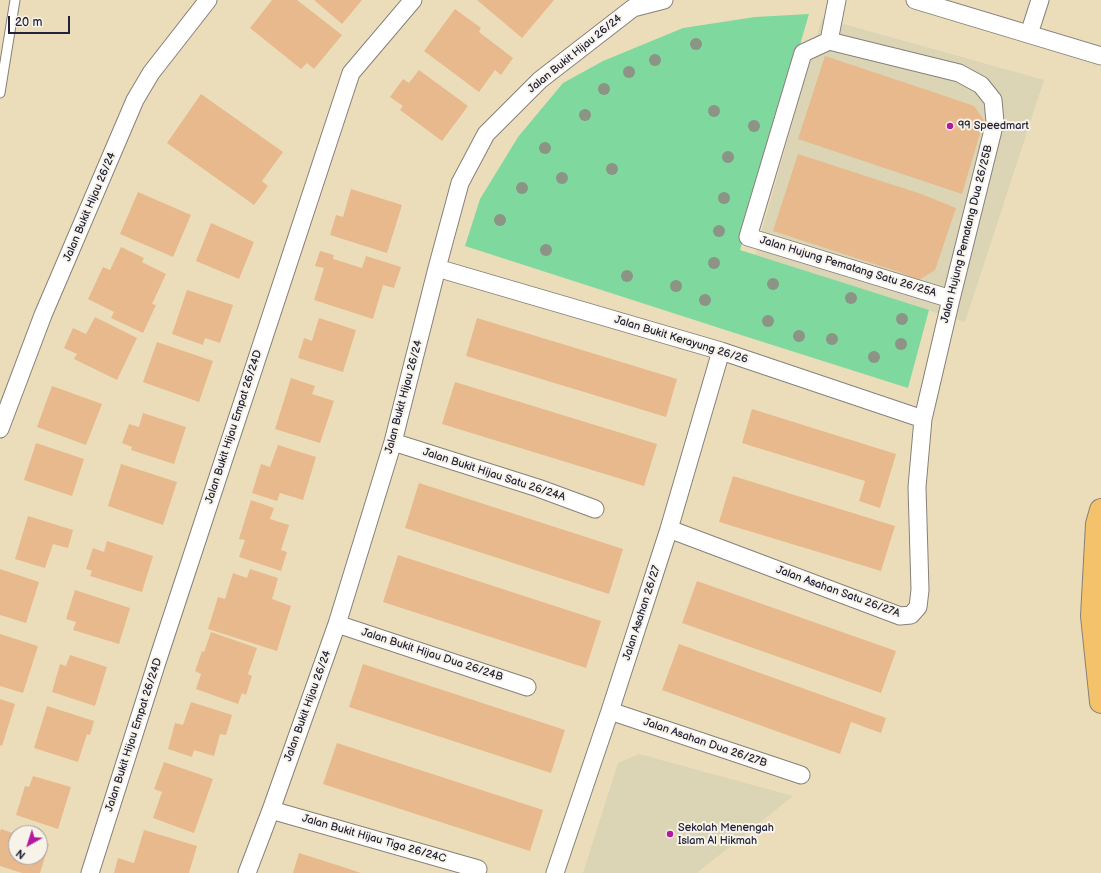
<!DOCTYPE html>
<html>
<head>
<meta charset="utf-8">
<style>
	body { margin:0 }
	#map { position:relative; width:1101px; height:873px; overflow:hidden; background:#ecddba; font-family:"Balsamiq Sans",sans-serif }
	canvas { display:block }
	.north { position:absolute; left:8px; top:825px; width:40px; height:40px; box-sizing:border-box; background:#f7f3e8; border:1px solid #a29fa3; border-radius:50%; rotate:219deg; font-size:11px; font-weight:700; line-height:16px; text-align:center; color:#22223b }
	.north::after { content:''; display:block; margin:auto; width:14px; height:18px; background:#b5179e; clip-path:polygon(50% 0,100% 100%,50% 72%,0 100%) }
	.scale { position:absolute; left:8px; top:16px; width:62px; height:18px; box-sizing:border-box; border:2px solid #22223b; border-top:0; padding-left:5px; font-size:12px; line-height:14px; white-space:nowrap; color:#22223b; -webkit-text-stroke:3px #f7f3e8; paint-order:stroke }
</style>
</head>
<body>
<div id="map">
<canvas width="1101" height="873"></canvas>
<div class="north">N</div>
<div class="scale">20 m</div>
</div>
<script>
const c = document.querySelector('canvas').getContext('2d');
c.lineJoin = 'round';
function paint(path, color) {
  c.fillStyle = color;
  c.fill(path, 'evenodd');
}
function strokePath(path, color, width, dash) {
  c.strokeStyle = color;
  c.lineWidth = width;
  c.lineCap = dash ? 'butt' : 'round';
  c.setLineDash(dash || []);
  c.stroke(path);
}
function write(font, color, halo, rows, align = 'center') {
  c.font = font + ' "Balsamiq Sans",sans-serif';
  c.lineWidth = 4;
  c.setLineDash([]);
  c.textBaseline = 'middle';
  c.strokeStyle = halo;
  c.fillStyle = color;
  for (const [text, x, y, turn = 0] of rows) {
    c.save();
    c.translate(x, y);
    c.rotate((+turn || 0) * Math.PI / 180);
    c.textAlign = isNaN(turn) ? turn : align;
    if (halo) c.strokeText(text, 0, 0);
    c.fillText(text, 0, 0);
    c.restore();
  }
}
const built = new Path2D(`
	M822 18 1044 80 965 322 755 255Z
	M639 754 793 796 697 873H583L618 763Z`);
const green = new Path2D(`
	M809 14 740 250 929 310 908 388 741 335 465 246 480 199 518 137 563 83 603 61 683 28 755 17Z`);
const building = new Path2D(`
	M272 0H297L342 35 314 69 307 63 301 69 250 28Z
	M314 0H362L342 24Z
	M477 0H554L522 38Z
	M455 9 481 28 479 32 513 58 501 75 495 70 479 92 424 51Z
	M825 56 933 92 974 106 984 120 962 194 798 139Z
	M419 70 468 106 442 141 400 110 403 106 390 97 403 79 409 83Z
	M201 94 283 152 262 181 268 186 254 205 167 143Z
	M798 154 921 194 956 208 935 270 919 280 896 271 773 231Z
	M351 189 402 205 387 253 330 235 336 215 343 217Z
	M138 192 191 215 173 257 120 234Z
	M211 223 254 242 239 279 196 261Z
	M121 247 144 258 142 262 166 274 152 304 156 305 143 333 111 318 114 312 88 299 103 267 110 270Z
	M320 251 334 255 333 259 362 268 366 256 401 267 394 288 383 285 373 319 314 300 324 268 315 266Z
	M187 290 233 305 220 343 205 338 203 345 172 334Z
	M95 317 137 338 117 380 74 359 77 354 64 348 73 328 86 334Z
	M319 318 356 330 343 372 298 358 304 338 312 341Z
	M477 318 677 379 666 417 466 356Z
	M157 342 213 361 199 402 143 382Z
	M291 378 315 386 312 394 334 401 320 443 275 429Z
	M455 382 657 444 644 486 442 424Z
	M52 386 102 404 86 445 37 427Z
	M752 409 896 454 880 508 859 501 865 481 742 443Z
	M143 413 186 427 174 464 131 450 132 447 122 443 129 424 139 427Z
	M36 443 84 459 72 496 24 480Z
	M278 445 316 457 303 500 280 493 277 501 252 493 261 464 270 467Z
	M121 464 177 482 163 525 108 506Z
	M733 476 895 526 881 571 719 522Z
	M419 483 623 549 609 594 405 528Z
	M251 500 274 508 270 519 289 525 281 550 287 552 281 571 239 557 245 540 239 539Z
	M28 516 73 530 68 548 53 544 45 568 15 559Z
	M107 541 153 556 142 592 90 576 92 571 86 569 93 548 104 552Z
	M398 555 601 621 586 668 383 602Z
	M0 569 39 582 26 623 0 615Z
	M250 569 278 578 272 599 291 606 277 651 208 629 218 597 225 599 233 573 247 578Z
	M697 581 896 651 881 693 682 623Z
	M75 590 130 608 119 644 73 630 76 622 66 619Z
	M211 632 257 648 248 674 252 676 246 695 242 693 238 704 196 689 201 674 195 671 202 651 204 652Z
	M0 634 38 646 23 693 0 686Z
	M679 644 886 718 881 733 851 722 840 754 662 690Z
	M70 655 107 667 95 706 52 692 60 664 66 666Z
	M363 664 565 730 551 773 349 707Z
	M0 699 15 704 2 746 0 745Z
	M191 702 232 715 226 735 220 734 214 756 194 750 192 757 168 749 175 723 183 725Z
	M47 706 94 721 90 735 87 734 78 762 34 748Z
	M337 743 543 810 530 851 323 784Z
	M164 762 213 779 194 833 153 818 162 792 154 789Z
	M33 776 71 787 58 829 16 815 25 786 29 787Z
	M1 829 16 834V857H40V841L49 844 40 873H22L0 866V832Z
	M144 830 197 846 189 873H114L118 858 134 863Z
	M299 853 340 866 361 873H293Z`);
const service = new Path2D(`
	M0 93 15 0`);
const minor = new Path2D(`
	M915 0 1101 56
	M1029 34 1040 0
	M829 41 803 53 748 237 951 299
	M829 41 837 0
	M437 268 721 351 923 419
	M0 429 43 315 135 100 151 73 208 0
	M393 442 538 488 595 509
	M669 529 900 616 911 615 918 607 920 590 917 487 923 419 951 299 995 122 993 100 981 85 959 73 829 41
	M337 624 527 687
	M610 711 801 775
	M271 810 478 869
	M90 873 157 662 351 73 413 0
	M247 873 271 810 337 624 393 442 437 268 460 183 486 134 540 80 633 8 664 0
	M555 873 610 711 669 529 721 351`);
const primary = new Path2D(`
	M1101 510 1097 524 1092 616 1101 702`);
const trees = [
	[696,44],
	[655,60],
	[629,72],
	[604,89],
	[714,111],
	[585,115],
	[754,126],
	[545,148],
	[728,157],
	[612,169],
	[562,178],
	[522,188],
	[724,198],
	[500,220],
	[719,231],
	[546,250],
	[714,263],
	[627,276],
	[773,284],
	[676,286],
	[851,298],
	[705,300],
	[902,319],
	[768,321],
	[799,336],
	[832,339],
	[901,344],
	[874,357]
];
const markers = [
	[950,126,4,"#b5179e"],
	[670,834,4,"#b5179e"]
];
const streetNames = [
	["Jalan Bukit Hijau 26/24",575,54,-39],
	["Jalan Bukit Hijau 26/24",90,207,-67],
	["Jalan Hujung Pematang Dua 26/25B",967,234,-76],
	["Jalan Hujung Pematang Satu 26/25A",848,267,17],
	["Jalan Bukit Kerayung 26/26",681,340,17],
	["Jalan Bukit Hijau 26/24",404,397,-75],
	["Jalan Bukit Hijau Empat 26/24D",234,427,-72],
	["Jalan Bukit Hijau Satu 26/24A",494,475,18],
	["Jalan Asahan Satu 26/27A",838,592,20],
	["Jalan Asahan 26/27",642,613,-72],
	["Jalan Bukit Hijau Dua 26/24B",432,655,18],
	["Jalan Bukit Hijau 26/24",308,706,-70],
	["Jalan Bukit Hijau Empat 26/24D",134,735,-72],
	["Jalan Asahan Dua 26/27B",705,743,19],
	["Jalan Bukit Hijau Tiga 26/24C",374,839,16]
];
const poiNames = [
	["99 Speedmart",958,126],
	["Sekolah Menengah",678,828],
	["Islam Al Hikmah",678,841]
];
paint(built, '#dbd4b5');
paint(green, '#7fd99f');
paint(building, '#e7b98d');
strokePath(service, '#87807a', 11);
strokePath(minor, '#87807a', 19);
strokePath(primary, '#87807a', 24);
strokePath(service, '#fff', 9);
strokePath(minor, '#fff', 17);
strokePath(primary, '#f3c26a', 22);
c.fillStyle = '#8c9485';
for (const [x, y] of trees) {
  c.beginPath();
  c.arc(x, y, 6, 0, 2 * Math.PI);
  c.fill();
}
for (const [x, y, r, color] of markers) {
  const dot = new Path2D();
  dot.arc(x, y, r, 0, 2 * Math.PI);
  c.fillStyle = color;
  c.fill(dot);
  strokePath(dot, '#f7f3e8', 1.5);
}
write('11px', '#22223b', '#f7f3e8', streetNames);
write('11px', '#22223b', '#f7f3e8', poiNames, 'left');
</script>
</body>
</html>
